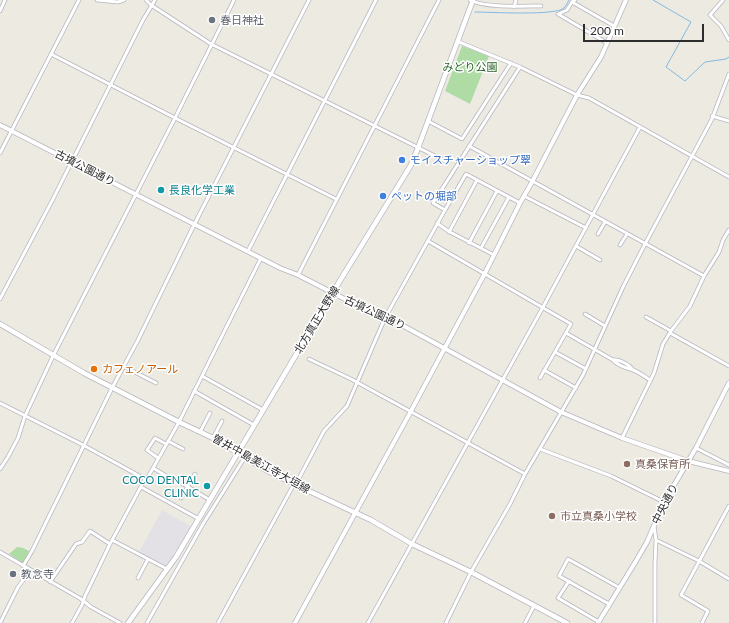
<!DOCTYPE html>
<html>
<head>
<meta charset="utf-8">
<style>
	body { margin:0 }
	#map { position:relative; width:729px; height:623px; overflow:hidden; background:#edeae2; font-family:Lato,sans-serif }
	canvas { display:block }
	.scale { position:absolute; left:583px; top:24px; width:121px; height:18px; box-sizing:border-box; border:2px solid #2d2d2d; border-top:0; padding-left:5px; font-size:12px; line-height:14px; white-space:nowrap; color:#2d2d2d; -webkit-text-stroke:3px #fff; paint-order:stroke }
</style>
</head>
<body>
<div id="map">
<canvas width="729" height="623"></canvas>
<div class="scale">200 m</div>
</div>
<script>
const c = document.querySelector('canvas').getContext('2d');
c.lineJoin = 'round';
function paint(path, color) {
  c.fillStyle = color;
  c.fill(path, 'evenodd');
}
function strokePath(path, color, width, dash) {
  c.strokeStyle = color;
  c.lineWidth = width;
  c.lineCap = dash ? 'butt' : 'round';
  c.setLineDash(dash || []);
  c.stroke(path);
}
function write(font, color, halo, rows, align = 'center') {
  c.font = font + ' Lato,"Noto Sans JP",sans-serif';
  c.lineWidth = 3;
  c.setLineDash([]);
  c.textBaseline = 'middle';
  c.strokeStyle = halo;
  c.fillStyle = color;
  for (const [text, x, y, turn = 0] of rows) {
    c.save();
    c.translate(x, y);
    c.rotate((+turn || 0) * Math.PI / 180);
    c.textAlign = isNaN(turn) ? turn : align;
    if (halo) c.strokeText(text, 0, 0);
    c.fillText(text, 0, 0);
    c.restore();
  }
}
const industrial = new Path2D(`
	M162 510 192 527 165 568 139 552Z`);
const green = new Path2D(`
	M462 46 489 56 470 104 445 91Z
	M17 547 23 548 29 551 23 563 9 554Z`);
const stream = new Path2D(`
	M653 0 691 22 666 67 685 81 705 62 726 59 729 57
	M475 12C490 12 556 16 564 8 566 6 568 2 569 0`);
const minor = new Path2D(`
	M97 0 118 2 124 0
	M146 0 151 5 211 44 447 162
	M470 0C484 8 524 6 541 6
	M575 0 572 2 567 10 558 14 607 43
	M723 0 710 15 721 26 729 40
	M572 2 614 26
	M514 7 516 0
	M0 11 5 0
	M459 42 520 67 577 95 589 98 729 177
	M51 54 175 118 336 199
	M712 116 729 121
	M428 121 462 139 511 63
	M469 146 704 276
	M0 153 79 0
	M524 196 586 228
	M445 210 466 174 520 203
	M437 223 448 231 494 255
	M449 232 477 180
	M598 234 605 222
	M428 241 571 324 540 378
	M469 243 497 191
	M620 245 627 234
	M576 246 600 260
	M481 248 509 197
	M248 251 376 0
	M298 275 439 0
	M0 299 52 201 143 20 155 0
	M585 314 605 326
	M646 317 671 331
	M566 333 613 360C618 366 626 368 633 370 639 372 645 377 650 380
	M670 333 729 366
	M555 352 586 369
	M309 359 351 379 525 474
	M613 360C619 359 630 365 633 370
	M123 366 156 383
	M544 370 576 388
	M202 376 263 410
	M194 391 254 425
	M0 403 83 445 145 479 110 544 85 596 82 605 72 623
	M200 432 210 413
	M213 438 222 421
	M622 438 654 373 663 344 671 331 690 306 704 276 719 252 723 240 729 230
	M168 441 183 449
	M696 448 729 465
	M540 449 611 476 664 502
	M158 458 147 450 155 438 166 444
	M153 468 168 477 178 481 210 500
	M0 469 8 457 18 438 25 416 53 356 175 118 234 0
	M145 479 148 477 179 422 261 258
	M141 487 199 519
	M181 498 195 474
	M654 526 656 540 655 563V623
	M112 540 167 569
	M656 540 699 561 729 579
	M0 552 81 599 91 607 120 623
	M23 566 32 551 112 388 138 340 194 225 309 0
	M138 578 148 559
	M569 581 558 598 599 622
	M50 582 76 544 82 542 90 531 110 544
	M609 604 559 576 568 559 620 588
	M0 623 18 587 31 570
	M147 623 203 524 245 457
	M218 623 294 484 297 482 324 431 347 406 385 318 445 210 433 203 520 67
	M368 623 543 307 640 127
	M446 623 471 572 510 504 525 474 583 375 623 287 645 244 712 119 729 74
	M525 623 534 606
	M702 623 708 611 681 595 729 506`);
const tertiary = new Path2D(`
	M0 125 280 268 298 275 370 312 400 324 561 412 622 438 688 461 729 471
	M295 623 411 411 485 273 520 203 532 182 577 95 601 57 626 0
	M598 623 636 561 647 542 664 502 696 448 729 383`);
const secondary = new Path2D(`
	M0 324 84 373 179 422 213 438 266 470 294 484 371 520 412 544 471 572 567 623
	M128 623 176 557 341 279 411 165 418 148 473 0`);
const markers = [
	[212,20,4,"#6b7280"],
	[402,160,4,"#3f7fe0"],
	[161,190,4,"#0f9aa8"],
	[383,196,4,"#3f7fe0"],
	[94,369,4,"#e8710a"],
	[627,464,4,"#8d6e63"],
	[207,486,4,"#0f9aa8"],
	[552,516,4,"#8d6e63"],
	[13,574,4,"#6b7280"]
];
const worshipNames = [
	["春日神社",220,20],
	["教念寺",21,574]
];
const parkNames = [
	["みどり公園",470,67]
];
const shopNames = [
	["モイスチャーショップ翠",410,160],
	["ペットの堀部",391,196]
];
const streetNames = [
	["古墳公園通り",85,168,27],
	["古墳公園通り",375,313,25],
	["北方真正大野線",317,320,-59],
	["曽井中島美江寺大垣線",261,464,29],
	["中央通り",665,504,-63]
];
const cultureNames = [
	["長良化学工業",169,190],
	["COCO DENTAL",199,480,"right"],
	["CLINIC",199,493,"right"]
];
const foodNames = [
	["カフェノアール",102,369]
];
const educationNames = [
	["真桑保育所",635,464],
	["市立真桑小学校",560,516]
];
paint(industrial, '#e3e1e6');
paint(green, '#afdca5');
strokePath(stream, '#82b9e1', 1);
strokePath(minor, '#b5b5bf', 4.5);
strokePath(tertiary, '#b5b5bf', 5.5);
strokePath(secondary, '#b5b5bf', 6);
strokePath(minor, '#fff', 3);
strokePath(tertiary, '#fff', 4);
strokePath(secondary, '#fff', 4.5);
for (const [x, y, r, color] of markers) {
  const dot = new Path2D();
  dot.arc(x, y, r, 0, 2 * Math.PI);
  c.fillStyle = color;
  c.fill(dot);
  strokePath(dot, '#fff', 1.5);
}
write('11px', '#5b616d', '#fff', worshipNames, 'left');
write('11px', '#276324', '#fff', parkNames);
write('11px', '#366cbe', '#fff', shopNames, 'left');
write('11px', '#2d2d2d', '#fff', streetNames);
write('11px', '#0d838f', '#fff', cultureNames, 'left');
write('11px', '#c56008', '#fff', foodNames, 'left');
write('11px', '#785e54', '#fff', educationNames, 'left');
</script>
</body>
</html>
